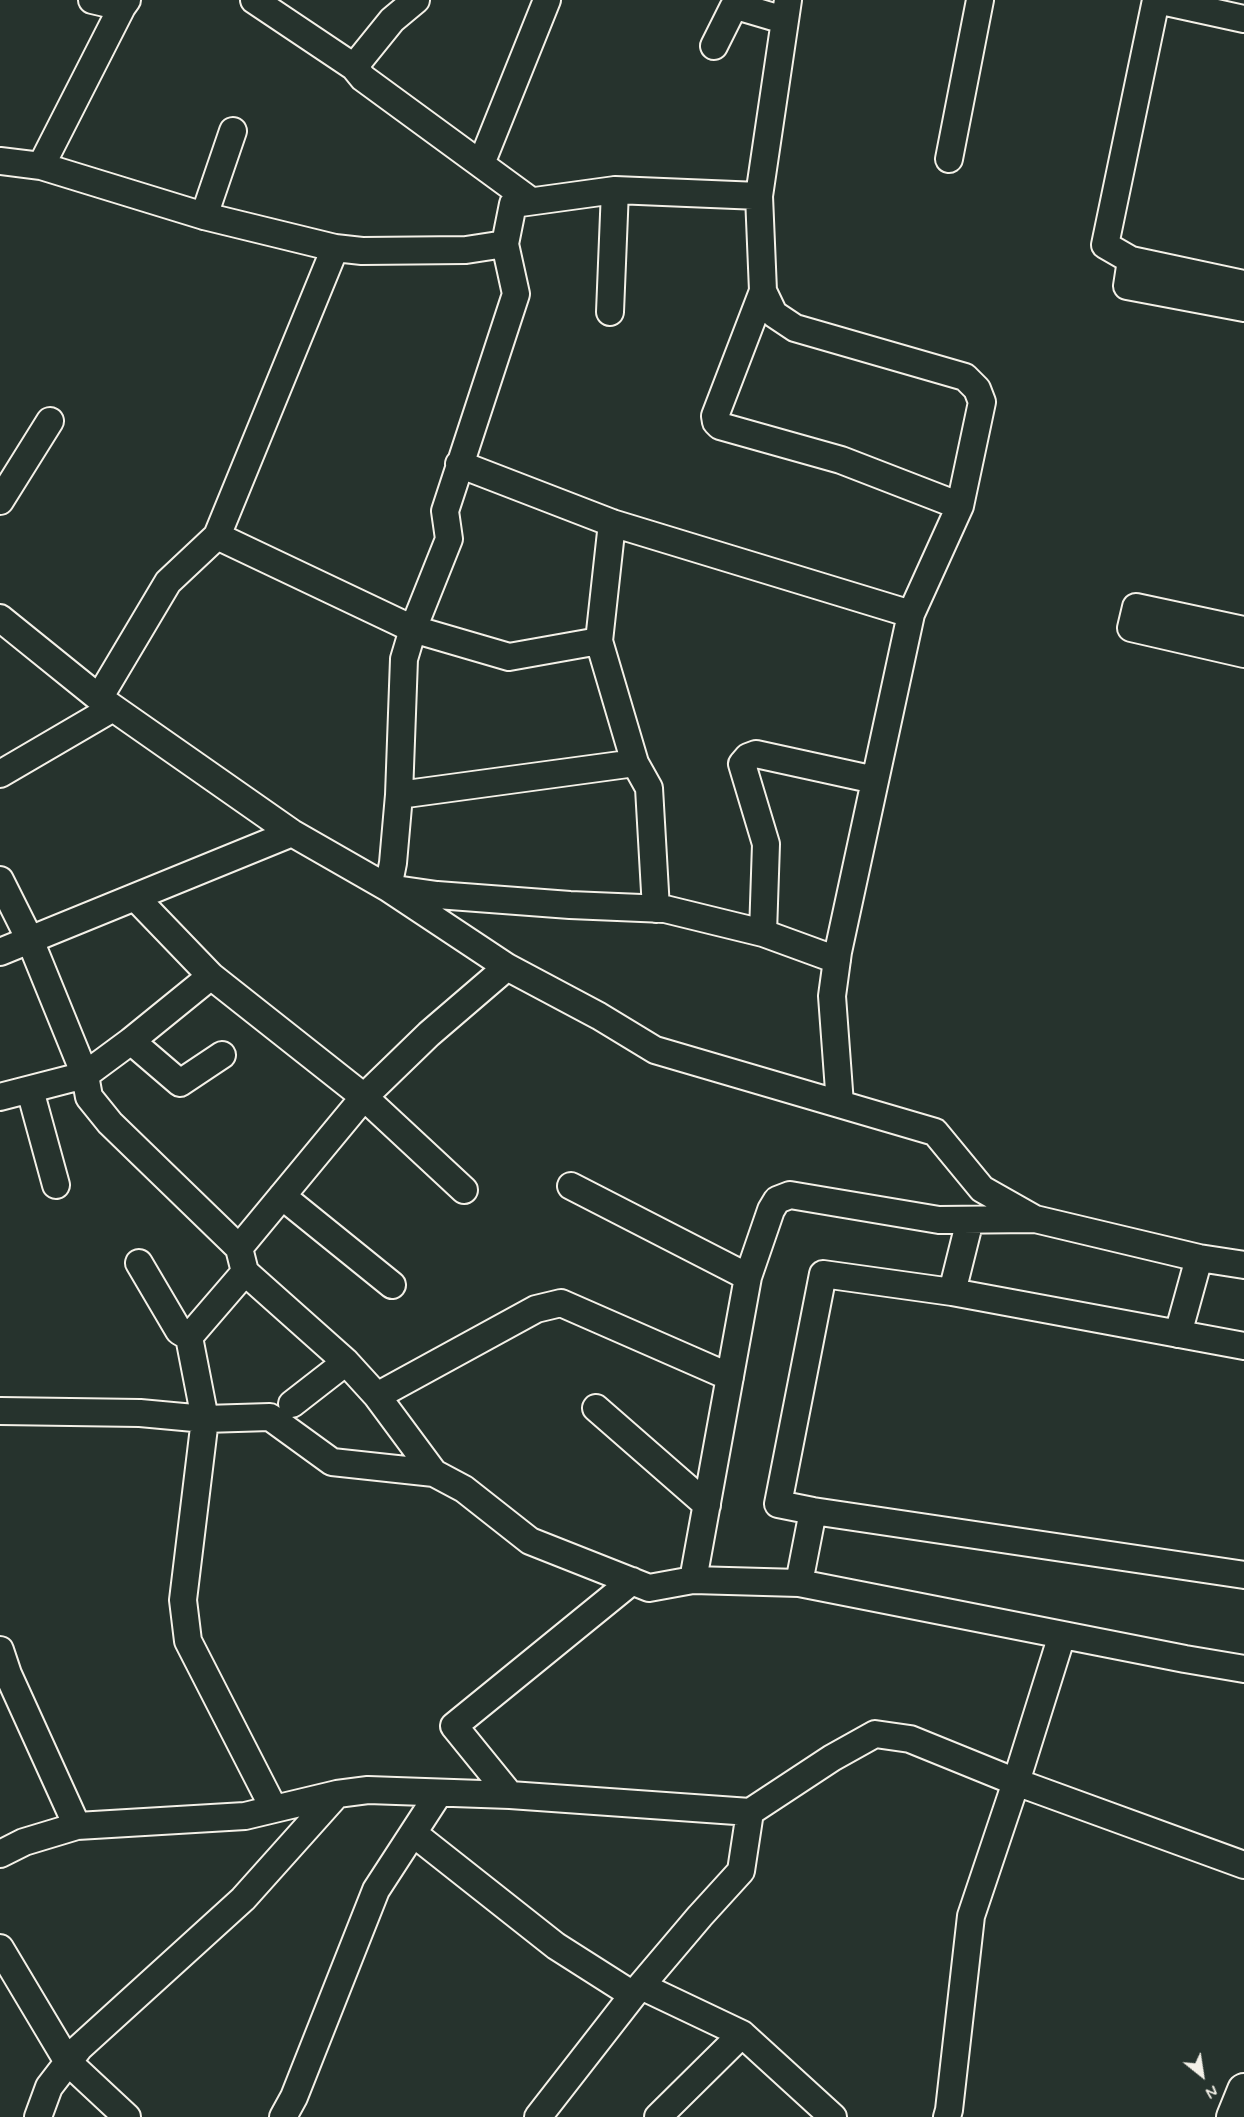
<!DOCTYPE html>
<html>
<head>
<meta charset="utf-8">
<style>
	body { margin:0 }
	#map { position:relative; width:1244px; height:2117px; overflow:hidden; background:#26332d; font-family:Mynerve,sans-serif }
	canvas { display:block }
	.north { position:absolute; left:1172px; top:2045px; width:60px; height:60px; -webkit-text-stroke:4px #26332d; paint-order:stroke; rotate:150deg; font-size:16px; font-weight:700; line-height:24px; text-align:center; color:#f4f1e8 }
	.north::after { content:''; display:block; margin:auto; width:21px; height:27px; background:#f4f1e8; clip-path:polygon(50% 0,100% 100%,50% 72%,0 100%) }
</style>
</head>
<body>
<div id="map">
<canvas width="1244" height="2117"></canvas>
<div class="north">N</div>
</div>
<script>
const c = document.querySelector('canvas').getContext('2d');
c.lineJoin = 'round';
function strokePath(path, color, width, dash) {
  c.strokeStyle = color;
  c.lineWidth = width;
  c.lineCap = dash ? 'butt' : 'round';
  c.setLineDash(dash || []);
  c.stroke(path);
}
const minor = new Path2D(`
	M92 0 122 7
	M254 0 354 67 363 78 531 201
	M788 0 759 196 763 291 774 314 795 328 965 377 977 389 982 402 960 506 911 614 838 952 832 996 840 1104
	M1156 0 1105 245 1131 260 1244 284
	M1157 0 1244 19
	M714 46 733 8 740 7 784 20
	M354 67 392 20 416 0
	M949 159 980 0
	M0 161 41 166 204 216 335 248 362 251 466 250 505 244 513 204 615 190 759 196
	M481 164 547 0
	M41 166 122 7 127 0
	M204 216 233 131
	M505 244 516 294 445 511 449 539 413 629 404 659 399 795 393 863 388 888 437 895 570 905 665 909 763 933 837 960
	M1131 260 1127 286 1244 308
	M763 291 715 416 716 422 720 426 841 460 960 506
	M610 312 615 190
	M459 464 612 523 911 614
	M0 501 50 421
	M612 523 599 641 635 763 649 788 656 909
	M217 536 413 629 509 657 599 641
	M0 618 99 698 292 833 388 888 507 967 599 1016 655 1050 935 1132 982 1189 1035 1219 1199 1258 1244 1265
	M1244 630 1136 607 1131 628 1244 654
	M99 698 168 582 217 536 335 248
	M0 774 113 708
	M399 795 635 763
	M0 880 30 940 85 1075 89 1097 110 1123 239 1248
	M135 897 211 976 364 1097 464 1190
	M763 933 766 844 742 764 748 757 756 754 875 780
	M0 952 292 833
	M131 1041 180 1083 222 1055
	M30 1090 56 1185
	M0 1097 85 1075 131 1041 211 976
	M571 1186 748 1277
	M282 1196 392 1285
	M139 1263 179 1331 189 1337
	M245 1272 346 1362 377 1396 434 1473
	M952 1292 970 1220
	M1178 1334 1199 1258
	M1244 1346 952 1292 823 1274 778 1504 813 1511 1244 1575
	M377 1396 536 1309 561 1303 730 1377
	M292 1404 346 1362
	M596 1408 707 1505
	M0 1411 140 1413 205 1419 270 1417 332 1462 434 1473 464 1489 530 1541 649 1588 693 1580 799 1583 1185 1659 1244 1669
	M693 1580 748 1277 771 1210 777 1200 790 1195 939 1220 1034 1219
	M799 1583 813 1511
	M0 1650 8 1674 77 1826
	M510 1795 454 1726 632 1581
	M274 1809 188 1641 183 1600 205 1419 189 1337 245 1272 239 1248 364 1097 429 1034 507 967
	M413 1833 556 1946 633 1995
	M0 1854 24 1842 77 1826 245 1816 337 1794 368 1790 510 1795 750 1812
	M0 1948 68 2062 127 2117
	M641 1986 742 2034 833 2117
	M38 2117 49 2087 79 2048 243 1899 337 1794
	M283 2117 294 2097 376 1890 439 1793
	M538 2117 633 1995 700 1916 741 1871 750 1812 832 1758 875 1734 910 1739 1016 1782 1244 1865
	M658 2117 742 2034
	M947 2117 949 2110 971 1916 1016 1782 1062 1635`);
const major = new Path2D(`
	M1233 2117 1244 2090`);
strokePath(minor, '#f4f1e8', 30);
strokePath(major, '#f4f1e8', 36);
strokePath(minor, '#26332d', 26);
strokePath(major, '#26332d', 32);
</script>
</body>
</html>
